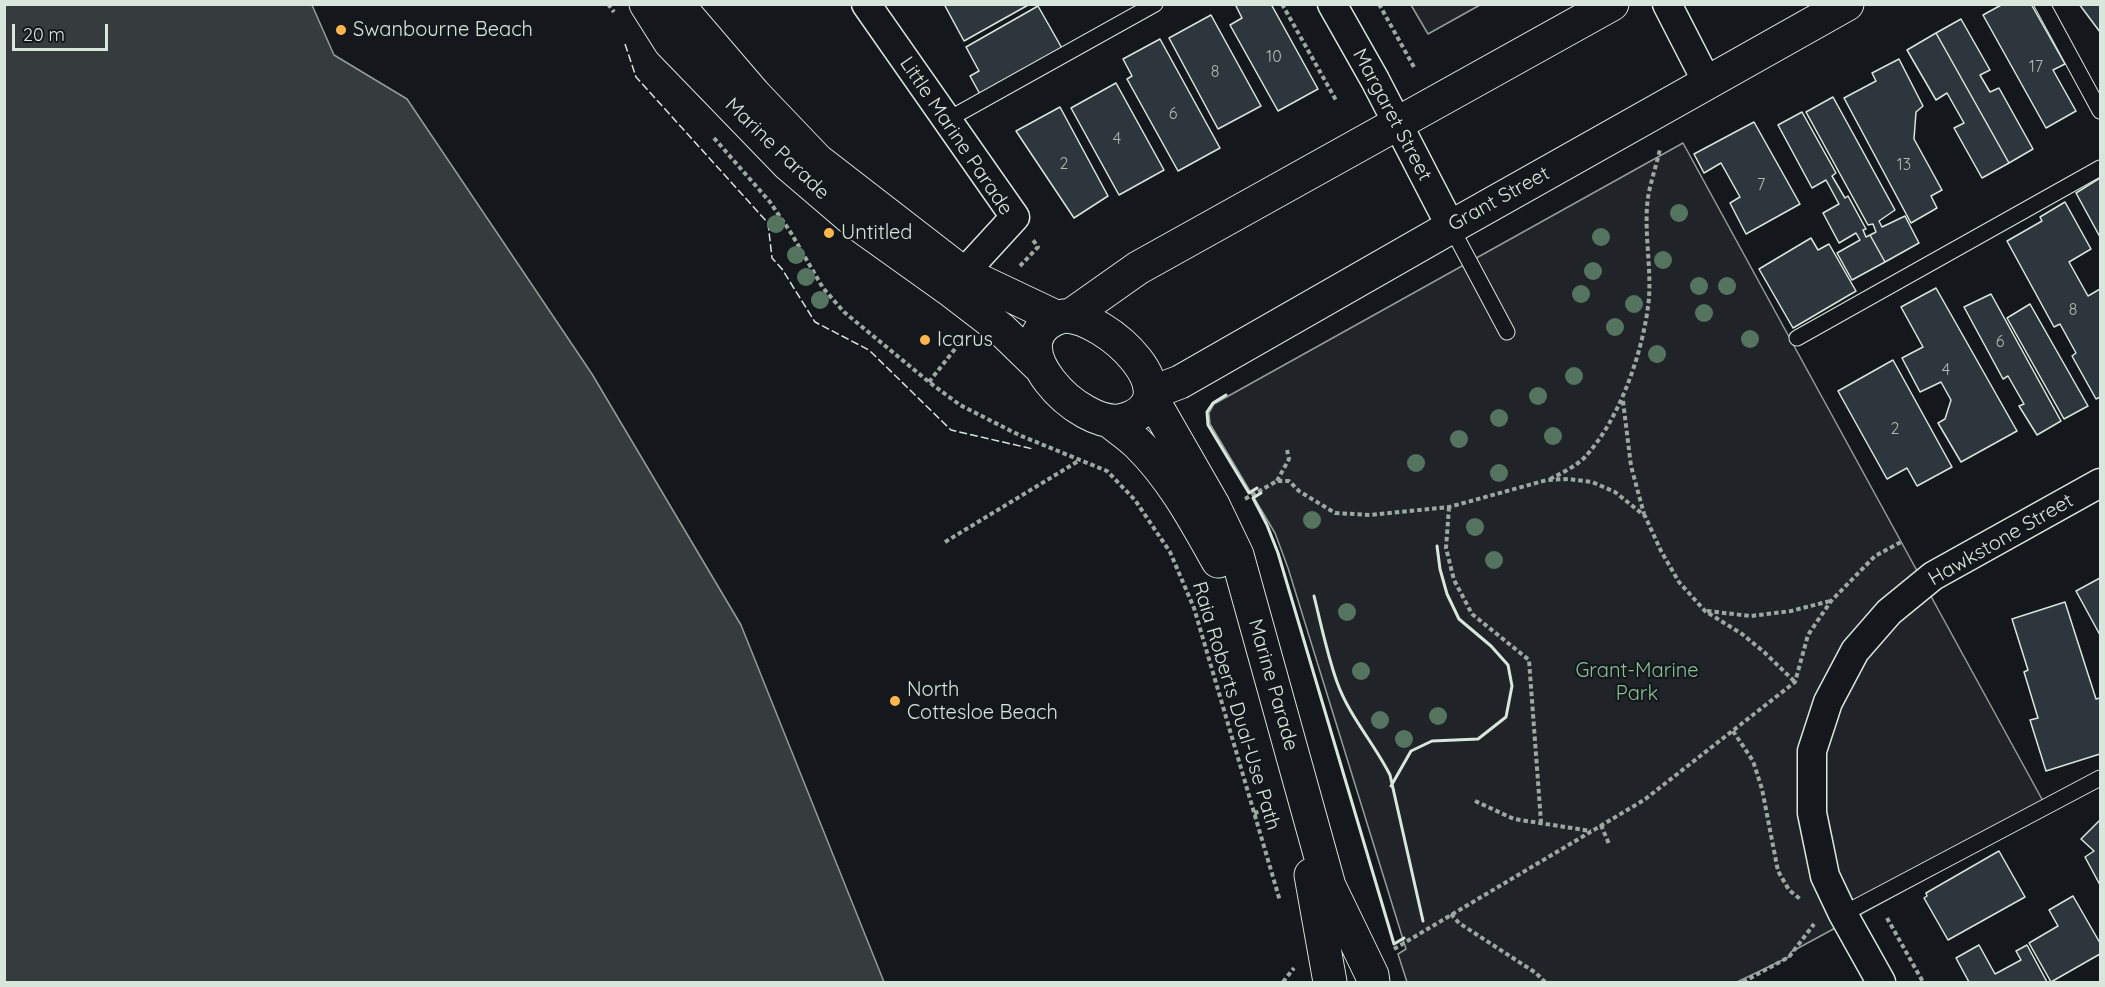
<!DOCTYPE html>
<html>
<head>
<meta charset="utf-8">
<style>
	body { margin:0 }
	#map { position:relative; width:2105px; height:987px; overflow:hidden; background:#14181c; font-family:Quicksand,sans-serif }
	canvas { display:block }
	.frame { position:absolute; inset:0; border:6px solid #d8e6dc; pointer-events:none }
	.scale { position:absolute; left:12px; top:24px; width:96px; height:27px; box-sizing:border-box; border:3px solid #d8e6dc; border-top:0; padding-left:8px; font-size:18px; line-height:21px; white-space:nowrap; color:#d8e6dc; -webkit-text-stroke:4px #14181c; paint-order:stroke }
</style>
</head>
<body>
<div id="map">
<canvas width="2105" height="987"></canvas>
<div class="frame"></div>
<div class="scale">20 m</div>
</div>
<script>
const c = document.querySelector('canvas').getContext('2d');
c.lineJoin = 'round';
function paint(path, color) {
  c.fillStyle = color;
  c.fill(path, 'evenodd');
}
function strokePath(path, color, width, dash) {
  c.strokeStyle = color;
  c.lineWidth = width;
  c.lineCap = dash ? 'butt' : 'round';
  c.setLineDash(dash || []);
  c.stroke(path);
}
function write(font, color, halo, rows, align = 'center') {
  c.font = font + ' Quicksand,sans-serif';
  c.lineWidth = 4.5;
  c.setLineDash([]);
  c.textBaseline = 'middle';
  c.strokeStyle = halo;
  c.fillStyle = color;
  for (const [text, x, y, turn = 0] of rows) {
    c.save();
    c.translate(x, y);
    c.rotate((+turn || 0) * Math.PI / 180);
    c.textAlign = isNaN(turn) ? turn : align;
    if (halo) c.strokeText(text, 0, 0);
    c.fillText(text, 0, 0);
    c.restore();
  }
}
const green = new Path2D(`
	M1480 5 1428 34 1411 5V4Z
	M1683 143 2049 812 1791 952 1789 957 1737 982H1407L1398 954 1406 949 1288 568 1275 533 1210 424 1209 413 1214 404Z`);
const water = new Path2D(`
	M5 4 312 5 334 55 407 99 592 374 741 625 884 982H5Z`);
const building = new Path2D(`
	M944 4H1030L964 41Z
	M1235 4H1271L1318 89 1278 111 1230 25 1242 18Z
	M2003 4H2031L2065 64 2053 70 2076 111 2046 128 1983 15Z
	M2079 4H2100V32Z
	M1038 6 1063 50 981 96 970 76 979 71 966 47Z
	M1211 15 1261 106 1218 129 1169 38Z
	M1961 19 1990 70 1980 75 1990 92 1999 88 2033 149 2009 163 1936 33Z
	M1936 33 2009 163 1982 178 1954 128 1964 123 1947 93 1936 100 1907 50Z
	M1160 39 1220 148 1178 171 1127 79 1132 76 1123 59Z
	M1899 59 1923 106 1916 112 1914 139 1942 190 1931 196 1937 208 1911 223 1844 98 1876 81 1872 73Z
	M1116 83 1164 170 1119 195 1071 108Z
	M1833 97 1895 210 1879 221 1882 227 1905 216 1919 243 1885 262 1870 235 1876 232 1873 224 1868 225 1806 112Z
	M1060 107 1108 196 1074 218 1016 131Z
	M1802 112 1836 173 1832 176 1845 198 1848 196 1866 229 1863 230 1866 237 1870 235 1885 262 1852 280 1837 253 1860 240 1856 233 1839 243 1823 213 1839 204 1826 180 1812 188 1778 125Z
	M1754 122 1800 204 1746 234 1730 203 1740 197 1721 163 1704 173 1694 154Z
	M2100 178V237L2076 193Z
	M2065 202 2091 249 2069 262 2088 296 2100 289V397L2096 399 2072 356 2076 353 2060 324 2054 327 2007 241 2042 221 2040 217Z
	M1811 238 1818 250 1829 244 1856 291 1793 328 1759 269Z
	M1936 288 2017 431 1961 462 1938 423 1945 419 1951 400 1941 382 1920 392 1902 358 1923 347 1901 307Z
	M1991 294 2061 421 2037 435 2019 406 2024 404 2008 376 2003 379 1964 307Z
	M2030 304 2088 406 2064 419 2007 318Z
	M1893 360 1952 467 1917 486 1907 468 1887 479 1838 391Z
	M2100 578V635L2076 591Z
	M2065 602 2096 699 2100 698V754L2046 771 2030 720 2038 718 2024 672 2028 670 2012 619Z
	M2099 821 2100 822V885L2085 857 2094 851 2081 839Z
	M1999 851 2025 897 1948 940 1924 898 1927 896 1926 893Z
	M2073 896 2100 943V954L2051 982 2029 943 2058 926 2049 910Z
	M1979 945 1995 974 2021 960 2016 951 2027 945 2047 982H1969L1956 958Z`);
const path = new Path2D(`
	M608 4 614 12
	M1282 4 1337 102
	M1379 4 1415 69
	M714 138 770 202 791 233 823 288 844 312 929 382 960 405 1019 435 1107 471 1135 500 1170 552 1194 608 1280 901
	M1020 266 1038 247 1033 240
	M929 382 962 340
	M1623 401 1631 466 1644 514
	M1550 479C1562 473 1576 466 1585 457 1620 419 1644 350 1649 298 1651 268 1645 237 1647 207 1648 188 1656 168 1660 149
	M1277 481 1289 459 1287 450
	M1245 499 1277 481H1289L1299 491 1335 513 1370 515 1449 507 1547 480 1568 479 1592 482 1615 492 1645 516 1661 551 1679 582 1705 611 1742 634 1764 652 1795 682
	M1449 507 1446 548 1454 580 1472 614 1529 660 1541 822
	M945 542 1080 460
	M1707 611 1751 616 1791 611 1830 601
	M1733 731 1753 761 1762 789 1778 871 1789 890 1800 899
	M1475 801 1514 819 1591 831
	M1254 813 1268 810
	M1601 825 1609 844
	M1451 914 1459 923 1536 973 1545 982
	M1887 918 1923 982
	M1394 949 1644 800 1795 682 1808 635 1831 601 1875 556 1901 542
	M1283 982 1294 968
	M1743 982 1789 957 1814 924`);
const service = new Path2D(`
	M2042 4 2100 111
	M947 120 1155 4
	M1451 227 1507 332
	M1797 338 2100 168
	M1843 914 2100 778`);
const minor = new Path2D(`
	M866 4 1015 217 949 289
	M1332 4 1375 80 1451 227
	M1667 4 1707 82
	M1881 982 1843 914 1825 876 1812 813V751L1828 702 1855 651 1889 612 1933 576 2100 483`);
const tertiary = new Path2D(`
	M646 4 670 42 789 165 858 224 949 289 1001 329 1038 365
	M677 4 754 94 817 160 963 273 1058 318
	M1063 316C1107 315 1194 399 1124 420 1080 432 990 338 1063 316Z
	M1070 316 1138 268 1612 4
	M1151 393 1180 382 1451 227 1847 4
	M1151 397 1213 505 1237 555 1329 886 1372 975 1373 982
	M1112 423C1121 430 1130 436 1138 444 1172 477 1195 520 1218 561
	M1311 875 1330 982`);
const fence = new Path2D(`
	M625 44 636 77 768 223 772 258 782 269 815 322 869 350 951 430 1033 449`);
const wall = new Path2D(`
	M1226 395 1213 403 1207 412 1208 425 1249 493 1257 488
	M1261 493 1253 498 1267 525 1278 553 1394 944 1404 938
	M1314 596C1321 624 1327 654 1337 682 1349 716 1374 743 1390 775L1423 921
	M1391 786 1411 751 1432 741 1478 739 1506 717 1512 686 1508 665 1491 646 1459 619 1447 594 1440 569 1437 546`);
const trees = [
	[1679,213],
	[776,224],
	[1601,237],
	[796,255],
	[1663,260],
	[1593,271],
	[806,277],
	[1699,286],
	[1727,286],
	[1581,294],
	[820,300],
	[1634,304],
	[1704,313],
	[1615,327],
	[1750,339],
	[1657,354],
	[1574,376],
	[1538,396],
	[1499,418],
	[1553,436],
	[1459,439],
	[1416,463],
	[1499,473],
	[1312,520],
	[1475,527],
	[1494,560],
	[1347,612],
	[1361,671],
	[1438,716],
	[1380,720],
	[1404,739]
];
const markers = [
	[341,30,6,"#ffb74d"],
	[829,233,6,"#ffb74d"],
	[925,340,6,"#ffb74d"],
	[895,701,6,"#ffb74d"]
];
const numberNames = [
	["10",1274,57],
	["17",2036,67],
	["8",1215,72],
	["6",1173,114],
	["4",1117,139],
	["2",1064,164],
	["13",1904,165],
	["7",1761,185],
	["8",2073,310],
	["6",2000,342],
	["4",1946,370],
	["2",1895,429]
];
const poiNames = [
	["Swanbourne Beach",353,30],
	["Untitled",841,233],
	["Icarus",937,340],
	["North",907,690],
	["Cottesloe Beach",907,713]
];
const streetNames = [
	["Margaret Street",1392,115,62],
	["Little Marine Parade",956,136,56],
	["Marine Parade",777,149,44],
	["Grant Street",1499,199,-29],
	["Hawkstone Street",2001,540,-30],
	["Marine Parade",1273,685,74],
	["Raia Roberts Dual-Use Path",1236,706,73]
];
const parkNames = [
	["Grant-Marine",1637,671],
	["Park",1637,694]
];
paint(green, '#202428');
strokePath(green, '#939e99', 1.5);
paint(water, '#363b3e');
strokePath(water, '#939e99', 1.5);
paint(building, '#2c363c');
strokePath(building, '#d8e6dc', 1.5);
strokePath(service, '#d8e6dc', 17);
strokePath(minor, '#d8e6dc', 31);
strokePath(tertiary, '#d8e6dc', 35);
strokePath(path, '#9da8a2', 4, [4.5, 3]);
strokePath(service, '#14181c', 15);
strokePath(minor, '#14181c', 28);
strokePath(tertiary, '#14181c', 33);
strokePath(fence, '#d8e6dc', 1.5, [8, 3]);
strokePath(wall, '#d8e6dc', 3);
c.fillStyle = '#55745f';
for (const [x, y] of trees) {
  c.beginPath();
  c.arc(x, y, 9, 0, 2 * Math.PI);
  c.fill();
}
for (const [x, y, r, color] of markers) {
  const dot = new Path2D();
  dot.arc(x, y, r, 0, 2 * Math.PI);
  c.fillStyle = color;
  c.fill(dot);
  strokePath(dot, '#14181c', 2);
}
write('16px', '#adbab4', null, numberNames);
write('20px', '#d8e6dc', '#14181c', poiNames, 'left');
write('20px', '#d8e6dc', '#14181c', streetNames);
write('20px', '#8ac095', '#14181c', parkNames);
</script>
</body>
</html>
